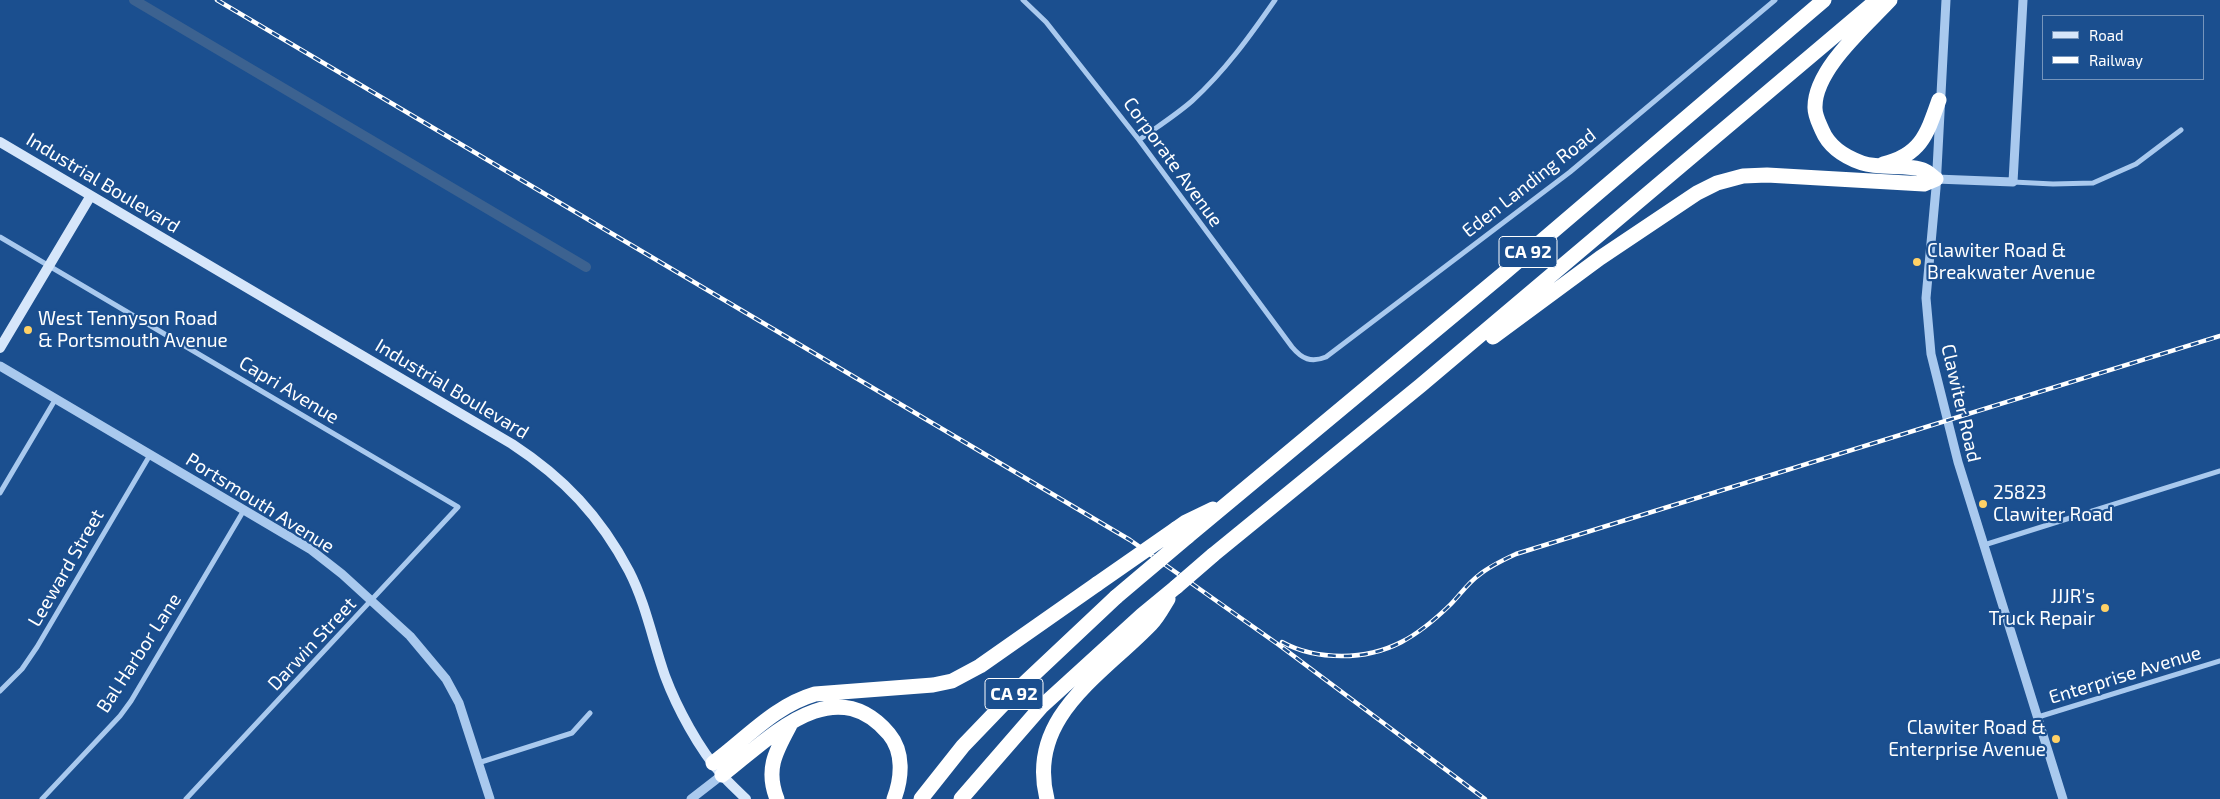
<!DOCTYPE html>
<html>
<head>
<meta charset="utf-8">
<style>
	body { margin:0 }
	#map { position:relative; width:2220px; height:799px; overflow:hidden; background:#1b4f8f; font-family:"Exo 2",sans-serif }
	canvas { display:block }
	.legend { position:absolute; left:2042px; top:15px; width:162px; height:65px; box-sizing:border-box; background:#1b4f8f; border:1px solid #7695bc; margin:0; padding:6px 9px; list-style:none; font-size:15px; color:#fff }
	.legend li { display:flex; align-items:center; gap:10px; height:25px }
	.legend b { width:25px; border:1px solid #7695bc }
</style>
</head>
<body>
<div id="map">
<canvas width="2220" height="799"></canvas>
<ul class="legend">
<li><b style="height:6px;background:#d6e6fa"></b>Road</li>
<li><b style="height:6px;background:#fff"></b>Railway</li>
</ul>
</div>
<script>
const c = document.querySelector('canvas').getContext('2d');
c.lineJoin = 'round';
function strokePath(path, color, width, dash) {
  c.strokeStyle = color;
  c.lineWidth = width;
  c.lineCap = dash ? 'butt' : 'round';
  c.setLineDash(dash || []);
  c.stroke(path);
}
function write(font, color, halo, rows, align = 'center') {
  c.font = font + ' "Exo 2",sans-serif';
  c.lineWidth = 4.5;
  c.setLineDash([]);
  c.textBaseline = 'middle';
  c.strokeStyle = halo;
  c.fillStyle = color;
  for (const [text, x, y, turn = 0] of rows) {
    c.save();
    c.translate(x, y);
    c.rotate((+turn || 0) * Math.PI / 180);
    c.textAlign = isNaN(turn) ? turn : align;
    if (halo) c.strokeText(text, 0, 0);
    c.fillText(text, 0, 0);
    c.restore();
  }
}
const canal = new Path2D(`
	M134 0 586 267`);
const minor = new Path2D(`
	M1023 0 1046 22 1139 140 1292 347C1302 359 1311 363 1326 357L1570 172 1775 0
	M1139 140C1157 127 1176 115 1192 101 1225 71 1250 36 1275 0
	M2013 182 2053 184 2093 183 2136 164 2181 130
	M0 237 458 507 186 799
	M0 493 55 400
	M1984 545 2220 471
	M0 691 22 669 37 647 150 455
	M2038 717 2220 661
	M478 763 572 733 590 713
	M42 799 120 716 131 701 244 510`);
const tertiary = new Path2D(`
	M1946 0 1936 188 1926 298 1931 354 1958 462 2063 799
	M1936 179 2013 182 2023 0
	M0 366 310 549 342 574 410 636 446 679 459 703 490 799
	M691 799 722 775`);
const secondary = new Path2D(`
	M0 142 512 444C564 478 600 516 629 571 646 604 653 642 665 676 677 708 699 749 722 775 729 783 738 791 746 799
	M0 348 90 197`);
const motorway = new Path2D(`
	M1890 0C1865 27 1814 70 1815 108 1815 116 1819 123 1822 130 1829 147 1845 157 1862 163 1880 169 1908 164 1923 170 1928 172 1932 176 1936 179
	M1883 164C1921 155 1927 134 1939 100
	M1493 337 1600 258 1697 193 1717 183 1743 176 1767 175 1924 184 1936 179
	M1176 529 1186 522 1213 509
	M1187 537 1503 274 1824 0
	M1213 555 1420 386 1877 0
	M713 763C747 738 774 706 815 694L933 685 952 681 980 666 1097 584
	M722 775C768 740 833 668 889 734 904 752 902 778 894 799
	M777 799C765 769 776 751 790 725
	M921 799 963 746 1014 693 1116 597
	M961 799 1041 707 1142 615 1176 587
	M1047 799C1026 717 1102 675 1151 624 1158 617 1163 607 1168 599`);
const rail = new Path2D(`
	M217 0 1130 540 1279 645 1485 799
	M1282 642C1300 652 1321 656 1342 656 1388 656 1418 636 1450 605 1459 596 1468 583 1479 575 1490 566 1503 560 1516 554L2220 336`);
const motorwayBridge = new Path2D(`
	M1097 584 1176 529
	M1176 587 1213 555
	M1116 597 1187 537`);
const markers = [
	[1917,262,5,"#ffd166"],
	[28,330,5,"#ffd166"],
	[1983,504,5,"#ffd166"],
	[2105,608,5,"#ffd166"],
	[2056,739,5,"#ffd166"]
];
const shields = [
	[1528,252,58],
	[1014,694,58]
];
const shieldNames = [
	["CA 92",1528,252],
	["CA 92",1014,694]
];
const streetNames = [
	["Corporate Avenue",1173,162,54],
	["Industrial Boulevard",103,183,31],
	["Eden Landing Road",1529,183,-38],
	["Industrial Boulevard",452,389,31],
	["Capri Avenue",289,390,31],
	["Clawiter Road",1961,403,77],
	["Portsmouth Avenue",260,503,32],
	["Leeward Street",66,568,-60],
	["Darwin Street",312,644,-47],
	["Bal Harbor Lane",139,653,-57],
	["Enterprise Avenue",2125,675,-17]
];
const poiNames = [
	["Clawiter Road &",1927,251],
	["Breakwater Avenue",1927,273],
	["West Tennyson Road",38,319],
	["& Portsmouth Avenue",38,341],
	["25823",1993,493],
	["Clawiter Road",1993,515],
	["JJJR's",2095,597,"right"],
	["Truck Repair",2095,619,"right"],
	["Clawiter Road &",2046,728,"right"],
	["Enterprise Avenue",2046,750,"right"]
];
strokePath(canal, '#3c6290', 10);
strokePath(minor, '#a9c9ee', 5);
strokePath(tertiary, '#a9c9ee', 9);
strokePath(secondary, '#d6e6fa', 10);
strokePath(motorway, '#fff', 15);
strokePath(rail, '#fff', 4.5);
strokePath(rail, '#1b4f8f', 2.5, [8]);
strokePath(motorwayBridge, '#fff', 15);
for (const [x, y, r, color] of markers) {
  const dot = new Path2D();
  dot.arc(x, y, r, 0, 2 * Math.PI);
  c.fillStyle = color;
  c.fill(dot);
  strokePath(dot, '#1b4f8f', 2);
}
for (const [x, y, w] of shields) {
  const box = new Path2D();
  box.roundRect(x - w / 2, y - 15.5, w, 31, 4);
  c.fillStyle = '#1b4f8f';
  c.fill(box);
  strokePath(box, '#fff', 1);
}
write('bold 18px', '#fff', null, shieldNames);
write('19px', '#fff', '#1b4f8f', streetNames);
write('19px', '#fff', '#1b4f8f', poiNames, 'left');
</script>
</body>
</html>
